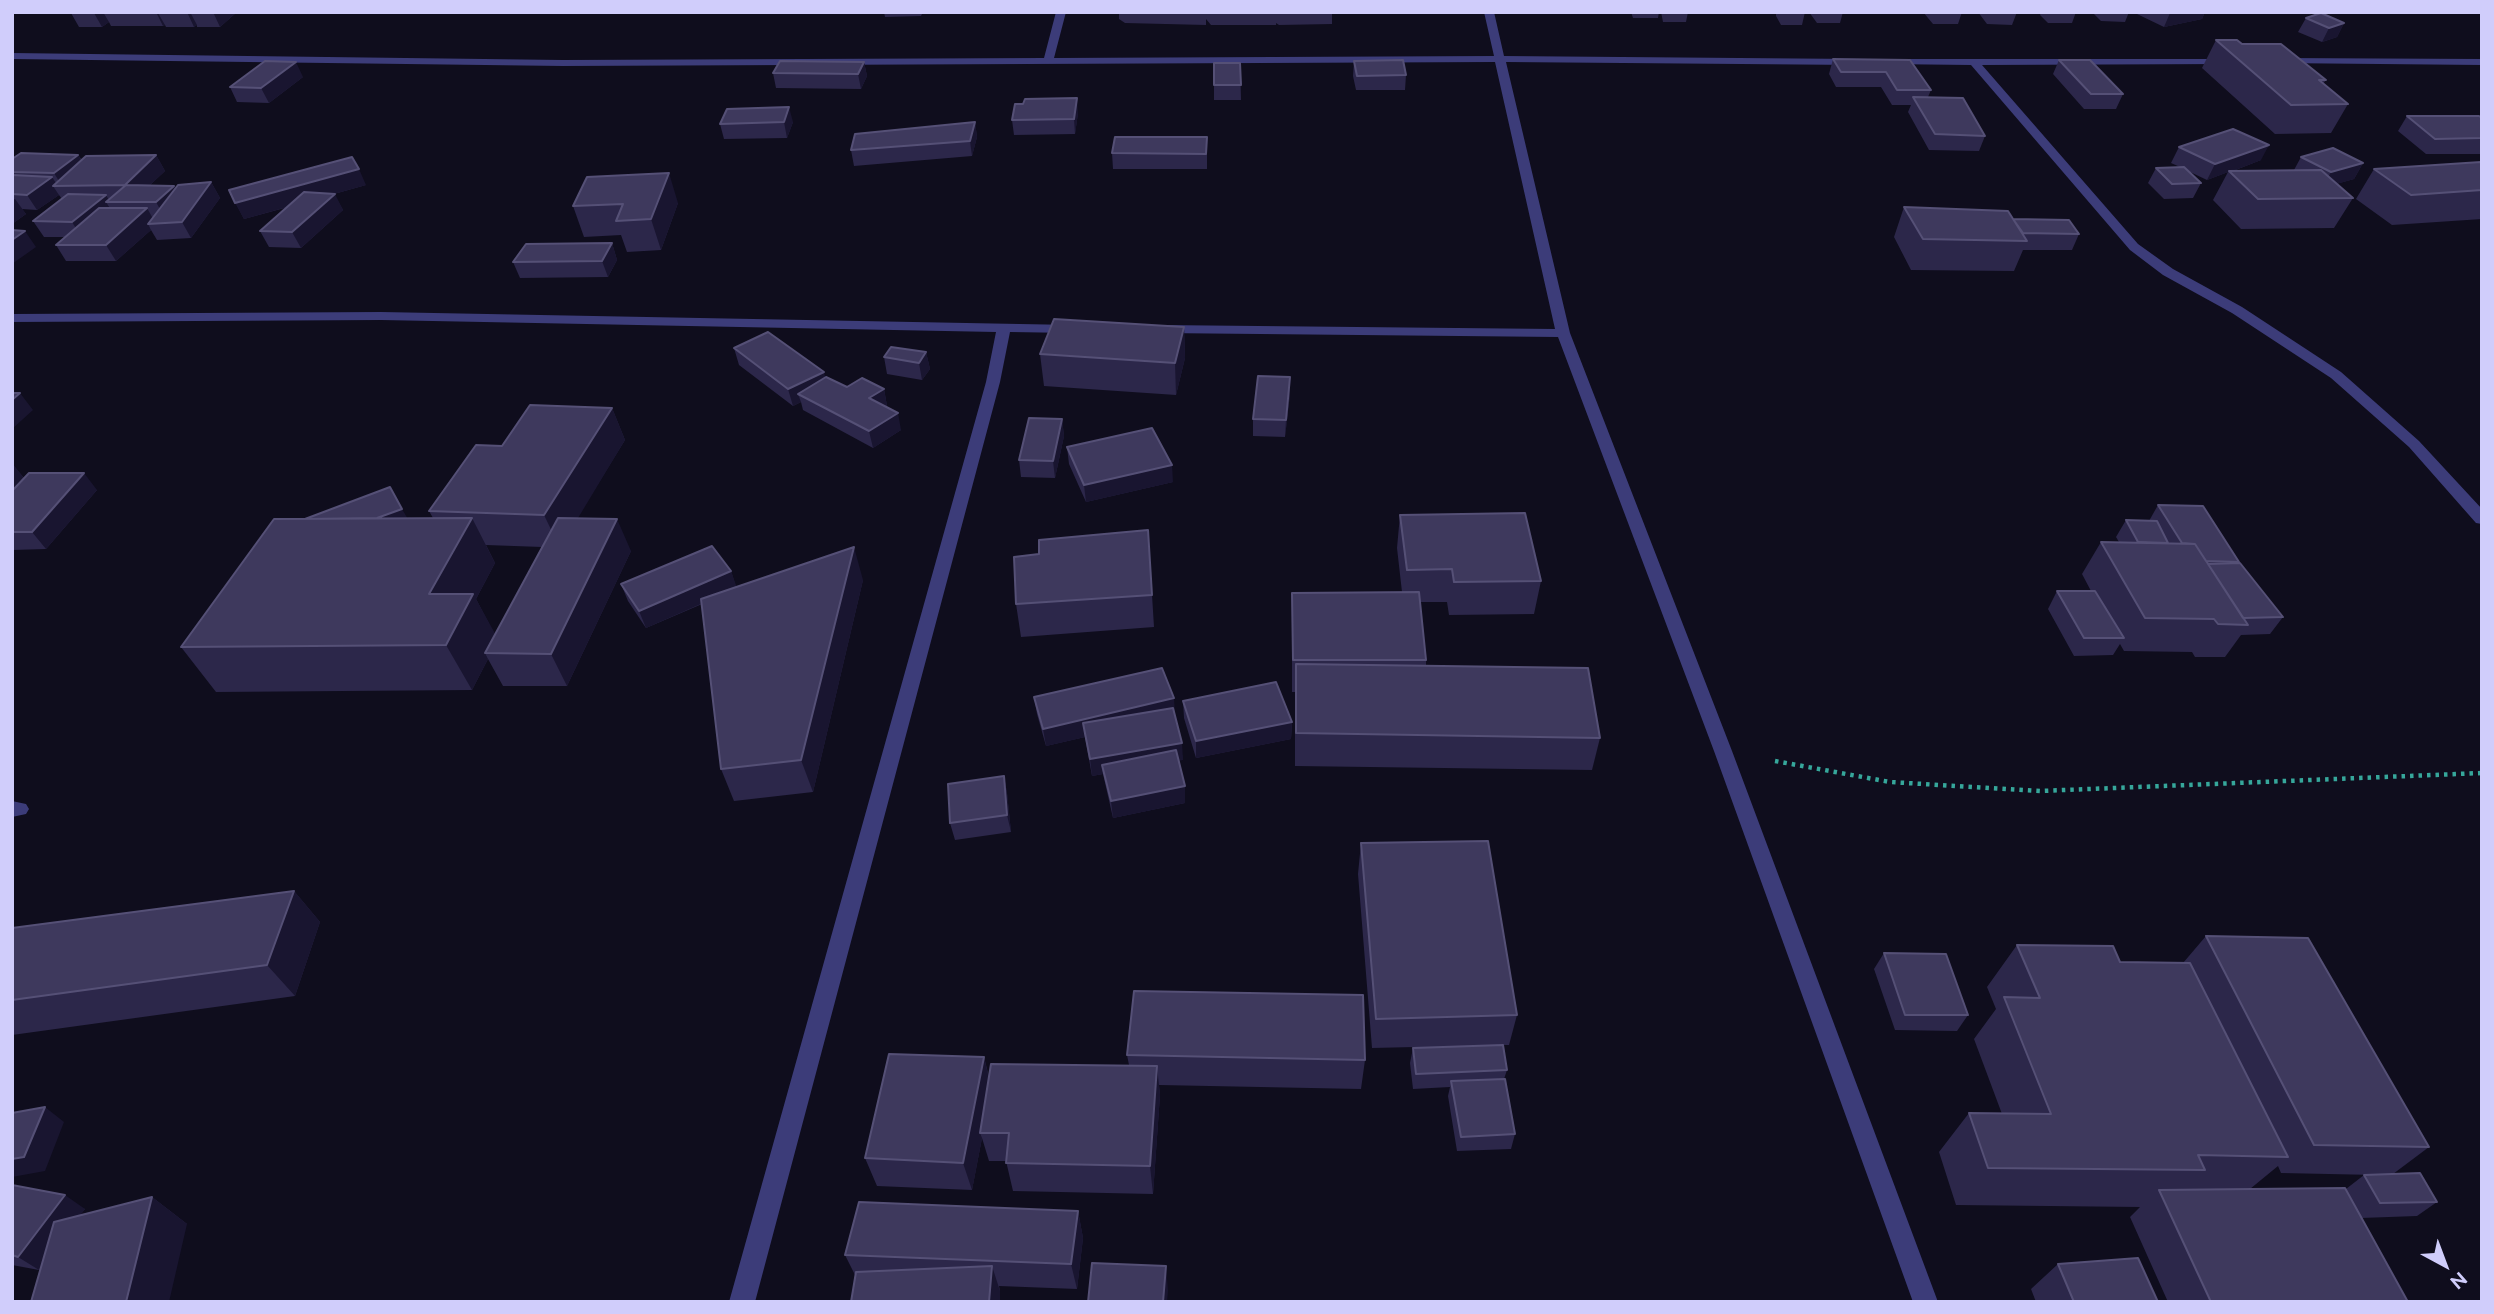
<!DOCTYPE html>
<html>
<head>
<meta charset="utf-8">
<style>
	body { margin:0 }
	#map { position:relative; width:2494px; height:1314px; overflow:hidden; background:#0f0d1d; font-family:Raleway,sans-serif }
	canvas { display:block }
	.frame { position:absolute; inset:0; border:14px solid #d0cdfb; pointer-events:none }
	.north { position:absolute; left:2410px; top:1230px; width:70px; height:70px; -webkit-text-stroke:5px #0f0d1d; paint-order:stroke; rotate:139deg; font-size:19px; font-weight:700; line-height:28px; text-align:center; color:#d0cdfb }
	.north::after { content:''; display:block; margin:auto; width:24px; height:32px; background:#d0cdfb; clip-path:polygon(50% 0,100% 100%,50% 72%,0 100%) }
</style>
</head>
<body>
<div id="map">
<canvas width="2494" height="1314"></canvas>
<div class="frame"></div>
<div class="north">N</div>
</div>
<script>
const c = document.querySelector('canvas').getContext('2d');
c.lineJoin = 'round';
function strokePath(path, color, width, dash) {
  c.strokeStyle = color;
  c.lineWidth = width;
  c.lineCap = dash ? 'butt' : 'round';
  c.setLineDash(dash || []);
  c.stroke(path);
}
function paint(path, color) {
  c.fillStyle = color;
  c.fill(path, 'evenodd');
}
const path = new Path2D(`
	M1775 761 1890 782 2040 791 2482 773`);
const street = new Path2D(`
	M1056 12H1066L1054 58 1494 56 1484 12H1494L1504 56 1857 59 1862 62 1857 65 1506 62 1570 333 1732 751 1938 1302H1913L1714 751 1558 337 1160 333 1153 329 1160 325 1555 329 1495 62 563 66 12 59V53L563 60 1044 58Z
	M2280 58 2482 59V65L2276 63V59Z
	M1888 59H2232V63L2228 64 1982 65 2138 244 2173 269 2242 307 2341 372 2419 441 2482 509V524L2476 523 2409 447 2331 378 2232 313 2163 275 2130 250 1971 65 1884 64V60Z
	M381 312 1073 325 1080 329 1073 333 1010 332 1000 382 755 1302H729L986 382 996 332 381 320 12 322V314Z
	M12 801 26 804 29 809 26 814 12 817Z`);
const wall = new Path2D(`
	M72 12H237L220 27H197V25L194 27H166L165 25 163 26H111L109 22 102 27H79L71 13Z
	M884 12H923L921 16 885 17Z
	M1119 12H1332V24L1279 25 1276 23V25H1211L1206 19V25L1125 23 1119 19Z
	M1631 12H1659L1658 18H1633Z
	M1661 12H1688L1686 22H1663Z
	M1773 12H1805L1802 25H1781L1776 16V14H1775Z
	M1809 12H1843L1840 23H1817Z
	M1923 12H1962L1958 24H1933Z
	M1978 12H2017L2012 25 1987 24Z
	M2041 12H2076L2072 23H2048L2040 15Z
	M2092 12H2129L2125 22 2101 21Z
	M2137 12H2205L2202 19 2164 27 2137 14Z
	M2306 18 2344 23 2337 37 2322 42 2298 32Z
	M2216 40 2242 44 2326 80 2323 84 2348 104 2331 133 2275 134 2202 68Z
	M1833 59 1910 60 1931 90 1928 97 1985 136 1979 151 1929 150 1908 112 1911 105H1892L1881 87H1836L1829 74Z
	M2059 60 2123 94 2116 109H2084L2053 74Z
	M1354 61 1406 75 1405 90H1356L1353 76Z
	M864 62 867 76 861 89 776 88 773 73Z
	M1214 63H1240L1241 100H1214Z
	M303 77 269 103 237 102 230 87Z
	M1078 113 1075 134 1014 135 1012 120Z
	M2407 116 2482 118V154H2426L2398 131Z
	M793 122 787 138 724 139 720 124Z
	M975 122 977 137 972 156 854 166 851 150Z
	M1207 137V169H1113L1112 153Z
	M2179 147 2261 160 2233 171 2294 170 2301 157 2363 163 2354 179 2336 184 2353 198 2334 228 2241 229 2213 200 2228 172 2207 180 2188 171 2201 183 2193 198 2164 199 2148 183 2156 168 2180 167 2171 163Z
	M78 155 82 160 156 155 165 171 150 185 174 186 175 189 211 182 220 198 191 238 157 240 151 230 116 261H66L56 245 65 237H44L33 221 62 199 59 195 37 210 22 209 26 214 12 224V159Z
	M2482 162V219L2392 225 2356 199 2374 169Z
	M587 177 678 203 661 250 627 252 621 235 584 237 573 206Z
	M366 185 334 194 343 210 301 248 269 247 260 231 288 207 244 219 229 190Z
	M1904 207 2013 219 2079 234 2072 250H2023L2014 271 1911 270 1894 237Z
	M612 243 617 260 608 277 520 278 513 262Z
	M1184 327 1185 358 1176 395 1044 386 1040 354Z
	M734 348 825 377 847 387 884 389 887 406 886 407 901 430 873 448 803 410 801 402 793 406 739 365Z
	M926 352 930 369 922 380 887 374 884 357Z
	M1290 377V394L1285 437 1253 436V419Z
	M612 408 625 440 577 518 631 551 567 686H503L488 659 472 690 216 692 181 647 407 518H433L429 511 502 446ZM486 545 542 547 495 635 476 599 495 563Z
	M1062 419 1064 436 1055 478 1021 477 1019 460Z
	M1067 447 1173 482 1086 502 1069 464Z
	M12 464 24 478 97 490 46 549 12 550Z
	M2158 505 2239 562 2238 563 2283 617 2270 634 2241 635 2225 657H2195L2192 652 2124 651 2120 644 2113 655 2074 656 2048 609 2057 591H2091L2082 574 2101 542H2119L2116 537 2126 520 2149 521Z
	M1400 515 1541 581 1534 614 1449 615 1447 602H1420L1426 660V666L1600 738 1592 770 1295 766V692H1292V593L1402 592 1397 548Z
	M1148 530 1154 627 1021 637 1016 604 1039 554Z
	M731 571 736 587 863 580 813 792 734 801 721 769 702 604 646 628 628 601 621 584Z
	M1034 697 1175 714 1183 760H1178L1185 803 1113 818 1103 774 1092 776 1085 737 1046 746 1037 714Z
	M1183 701 1292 722 1291 739 1196 758 1184 718Z
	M1004 776 1007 793 1011 832 955 840 950 823Z
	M1361 843 1517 1015 1509 1045H1503L1507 1070 1504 1079 1515 1134 1511 1149 1457 1151 1448 1096 1450 1087 1413 1089 1410 1063 1413 1048 1415 1047 1372 1048 1358 874Z
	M294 891 320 922 295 996 12 1035V928Z
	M2206 936 2429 1147 2393 1174 2437 1202 2417 1216 2361 1218 2408 1302H2168L2130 1217 2140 1207 1956 1205 1939 1152 1969 1113 2002 1114 1974 1039 1996 1009 1987 987 2017 945 2120 962 2183 963ZM2278 1166 2281 1173 2376 1175H2364L2346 1189H2250Z
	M1884 953 1968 1015 1957 1031 1895 1030 1874 969Z
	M1127 1055 1365 1060 1361 1089 1159 1085 1160 1095 1153 1194 1013 1191 1006 1161H989L982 1138 972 1190 877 1186 865 1158 984 1057 989 1077 1129 1065Z
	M12 1185 85 1209 79 1216 152 1197 187 1224 40 1269 39 1270 12 1265Z
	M1078 1211 1083 1238 1077 1289 999 1286 1000 1291V1302H851L855 1275 845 1255Z
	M2058 1264 2158 1302H2036L2031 1289Z`);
const shadedWall = new Path2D(`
	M95 12H103L109 22 102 27 94 13Z
	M156 12H181L158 13 165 25 163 26Z
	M187 12H206H190L197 25 194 27Z
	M213 12H237L220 27Z
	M2175 12H2205L2202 19 2164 27 2170 13Z
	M2344 23 2337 37 2322 42 2329 28Z
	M296 62 303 77 269 103 261 88Z
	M864 62 867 76 861 89 858 74Z
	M1077 98 1078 113 1075 134 1074 119Z
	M789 107 793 122 787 138 784 122Z
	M975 122 977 137 972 156 970 141Z
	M2269 145 2261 160 2230 172 2229 171 2228 172 2207 180 2215 164Z
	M78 155 88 170 62 186 54 173Z
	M156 155 165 171 134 200 125 185Z
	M2363 163 2354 179 2322 188 2331 172Z
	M359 169 366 185 244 219 235 203Z
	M669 173 678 203 661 250 651 219Z
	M52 177 58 186H53L59 195 37 210 27 195Z
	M211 182 220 198 191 238 182 222Z
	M174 186 183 201 165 218 156 202Z
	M335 194 343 210 301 248 292 232Z
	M106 195 110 202H106L113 213 82 238 72 222Z
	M15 199 26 214 12 224V200Z
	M147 208 156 224H148L151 230 116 261 106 245Z
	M25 231 36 247 12 264V240Z
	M612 243 617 260 608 277 602 261Z
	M1184 327 1185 358 1176 395 1175 363Z
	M926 352 930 369 922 380 919 363Z
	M824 372 828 388 798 394 801 402 793 406 788 389Z
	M1290 377V394L1285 437 1286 420Z
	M884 389 887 406 873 415 869 398Z
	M20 393 33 410 12 429V400Z
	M612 408 625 440 560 548 544 515Z
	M898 413 901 430 873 448 869 431Z
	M1062 419 1064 436 1055 478 1053 461Z
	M13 464 26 481 12 503V465Z
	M1172 465 1173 482 1086 502 1084 485Z
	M84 473 97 490 46 549 32 532Z
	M402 509 412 526 311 543Z
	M472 518 495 563 476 599 498 639 485 653 488 659 472 690 446 645 429 594Z
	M617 519 631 551 567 686 551 654Z
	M854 547 863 580 813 792 801 760Z
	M731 571 737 588 646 628 639 611Z
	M1174 698 1175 715 1083 723 1085 737 1046 746 1043 729Z
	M1292 722 1291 739 1196 758V741Z
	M1182 743 1183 760 1105 774 1102 765 1103 774 1092 776 1090 759Z
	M1004 776 1007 793 1011 832 1007 815Z
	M1185 786V803L1113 818 1111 801Z
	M294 891 320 922 295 996 267 965Z
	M984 1057 991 1087 980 1133 982 1138 972 1190 963 1163Z
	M1157 1066 1160 1095 1153 1194 1150 1166Z
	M45 1107 64 1122 45 1171 12 1177V1159Z
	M65 1195 85 1209 39 1270 18 1257Z
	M152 1197 187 1224 169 1302H126Z
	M1078 1211 1083 1238 1077 1289 1071 1264Z
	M992 1266 1000 1291V1302H989Z
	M1166 1266 1168 1291 1167 1302H1163Z`);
const building = new Path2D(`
	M72 12H95L94 13H71Z
	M2321 13 2344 23 2329 28 2306 18Z
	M2216 40H2237L2242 44H2281L2326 80H2319L2348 104 2291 105Z
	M1833 59 1910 60 1931 90H1897L1886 72H1841Z
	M1403 60 1406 75 1357 76 1354 61Z
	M2059 60H2090L2123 94H2091Z
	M265 61 296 62 261 88 230 87Z
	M780 61 864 62 858 74 773 73Z
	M1214 63H1240L1241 85H1214Z
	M1913 97 1963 98 1985 136 1935 134Z
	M1077 98 1074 119 1012 120 1015 104H1023L1025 99Z
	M789 107 784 122 720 124 727 109Z
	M2407 116H2479L2482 118V138L2435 139Z
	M975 122 970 141 851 150 855 134Z
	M2233 129 2269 145 2215 164 2179 147Z
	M1115 137H1207L1206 154 1112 153Z
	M2333 148 2363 163 2331 172 2301 157Z
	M21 153 78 155 54 173 12 172V159Z
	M156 155 125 185 53 186 86 156Z
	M352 157 359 169 235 203 229 190Z
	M2481 162H2482V190L2411 195 2374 169Z
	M2184 167 2201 183 2172 184 2156 168Z
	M2321 170 2353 198 2258 199 2229 171Z
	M669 173 651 219 616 221 623 204 573 206 587 177Z
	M12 175 52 177 27 195 12 194Z
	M211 182 182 222 148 224 178 185Z
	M126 185 174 186 156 202H106Z
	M304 192 335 194 292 232 260 231Z
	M68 194 106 195 72 222 33 221Z
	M1904 207 2008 211 2027 241 1923 239Z
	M99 208H147L106 245H56Z
	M2013 219 2069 220 2079 234 2023 233Z
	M12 230 25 231 12 240Z
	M612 243 602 261 513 262 526 244Z
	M1054 319 1184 327 1175 363 1040 354Z
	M768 332 824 372 788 389 734 348Z
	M891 347 926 352 919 363 884 357Z
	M1258 376 1290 377 1286 420 1253 419Z
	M826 377 847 387 862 378 884 389 869 398 898 413 869 431 798 394Z
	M12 393H20L12 400Z
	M530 405 612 408 544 515 429 511 476 445 502 446Z
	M1029 418 1062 419 1053 461 1019 460Z
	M1152 428 1172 465 1084 485 1067 447Z
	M29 473H84L32 532H12V491Z
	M390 487 402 509 377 518 305 519Z
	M2158 505 2203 506 2239 562 2206 561 2195 544 2182 543Z
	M1525 513 1541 581 1454 582 1452 569 1407 570 1400 515Z
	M472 518 429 594H473L446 645 181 647 274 519Z
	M558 518 617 519 551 654 485 653Z
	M2126 520 2157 521 2168 543 2138 542Z
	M1148 530 1152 595 1016 604 1014 557 1039 554V540Z
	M2101 542 2195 544 2248 625 2218 624 2214 619 2145 618Z
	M712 546 731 571 639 611 621 584Z
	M854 547 801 760 721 769 701 599Z
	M2240 563 2283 617 2243 618 2208 564Z
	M2057 591H2095L2124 638H2084Z
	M1419 592 1426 660H1293L1292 593Z
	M1296 664 1588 668 1600 738 1296 733Z
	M1162 668 1174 698 1043 729 1034 697Z
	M1276 682 1292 722 1196 741 1183 701Z
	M1173 708 1182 743 1090 759 1083 723Z
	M1176 750 1185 786 1111 801 1102 765Z
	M1004 776 1007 815 950 823 948 784Z
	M1488 841 1517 1015 1376 1019 1361 843Z
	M294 891 267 965 12 1000V928Z
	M2206 936 2308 938 2429 1147 2314 1145Z
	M2017 945 2113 946 2120 962 2190 963 2288 1157 2198 1155 2205 1170 1988 1168 1969 1113 2051 1114 2004 997 2040 998Z
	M1884 953 1946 954 1968 1015H1905Z
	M1134 991 1363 995 1365 1060 1127 1055Z
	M1503 1045 1507 1070 1416 1074 1413 1048Z
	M889 1054 984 1057 963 1163 865 1158Z
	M991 1064 1157 1066 1150 1166 1006 1163 1009 1133H980Z
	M1505 1079 1515 1134 1461 1137 1451 1081Z
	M45 1107 24 1157 12 1159V1113Z
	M2420 1173 2437 1202 2380 1203 2364 1175Z
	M12 1185 65 1195 18 1257 12 1255Z
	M2345 1188 2408 1302H2211L2159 1190Z
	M152 1197 126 1302H31L54 1222Z
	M859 1202 1078 1211 1071 1264 845 1255Z
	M2138 1258 2158 1302H2074L2058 1264Z
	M1092 1263 1166 1266 1163 1302H1088Z
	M992 1266 989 1302H851L856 1272Z`);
strokePath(path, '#36a79b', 4.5, [3.5, 5]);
paint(street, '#3c3c79');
paint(wall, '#2c274a');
paint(shadedWall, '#191530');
paint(building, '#3e395d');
strokePath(building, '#555076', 2);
</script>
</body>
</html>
